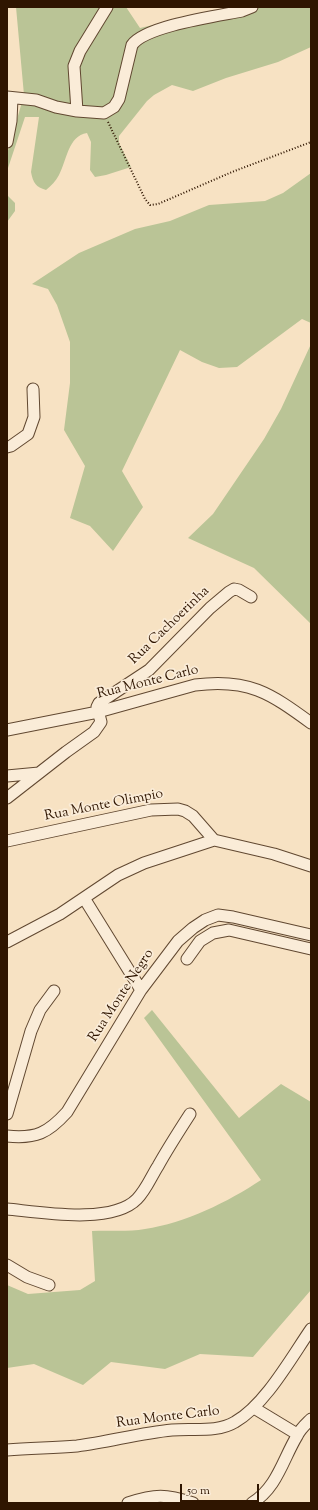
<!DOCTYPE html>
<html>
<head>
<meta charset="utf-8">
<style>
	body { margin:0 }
	#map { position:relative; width:318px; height:1510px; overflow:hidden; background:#f7e2c3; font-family:"Sorts Mill Goudy",serif }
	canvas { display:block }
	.frame { position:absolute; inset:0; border:8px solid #2f1500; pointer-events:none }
	.scale { position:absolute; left:180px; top:1484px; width:79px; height:18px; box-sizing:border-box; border:2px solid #2f1500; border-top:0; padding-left:5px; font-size:12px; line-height:14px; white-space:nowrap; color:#2f1500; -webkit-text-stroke:3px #faecd8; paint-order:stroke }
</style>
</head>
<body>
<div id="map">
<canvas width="318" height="1510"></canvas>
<div class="frame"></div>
<div class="scale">50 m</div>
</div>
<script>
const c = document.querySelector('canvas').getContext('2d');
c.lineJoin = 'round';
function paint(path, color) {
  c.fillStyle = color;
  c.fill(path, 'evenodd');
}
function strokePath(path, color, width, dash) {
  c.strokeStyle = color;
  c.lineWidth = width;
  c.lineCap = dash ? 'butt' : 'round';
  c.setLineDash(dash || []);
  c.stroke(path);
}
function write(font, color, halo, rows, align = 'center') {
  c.font = font + ' "Sorts Mill Goudy",serif';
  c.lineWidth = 3.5;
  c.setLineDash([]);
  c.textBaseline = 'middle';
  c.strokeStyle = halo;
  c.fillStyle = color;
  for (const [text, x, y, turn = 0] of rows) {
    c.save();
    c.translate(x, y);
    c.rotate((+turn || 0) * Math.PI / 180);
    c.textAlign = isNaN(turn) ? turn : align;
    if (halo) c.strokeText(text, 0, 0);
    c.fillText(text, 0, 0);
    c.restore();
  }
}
const green = new Path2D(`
	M16 7H126L140 28 231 7H311V47L278 62 226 78 193 91 172 85 154 95 147 101 119 136V143L131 167 106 175 95 177 90 170 91 142 87 133C68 136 67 160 59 175 56 181 51 186 46 190 36 187 33 183 31 172L39 117H25L7 171V154L24 95Z
	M311 173V323L302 319 237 367 219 368 202 362 180 350 122 471 143 507 113 551 90 526 70 518 85 466 64 430 70 383V342L57 305 48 289 32 284 79 253 135 229 170 221 209 205 265 201 283 193Z
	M7 195 15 203V211L7 222Z
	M311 344V624L254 568 188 538 213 514 264 439 281 409Z
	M152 1010 239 1118 281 1084 311 1102V1290L253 1357 200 1354 165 1369 111 1362 83 1385 34 1364 7 1368V1285L28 1294 80 1290 95 1281 92 1231C110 1230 128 1232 145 1229 185 1223 228 1202 261 1180L144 1018Z`);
const path = new Path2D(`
	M108 122 145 199 150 205 158 204 232 172 311 142`);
const minor = new Path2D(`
	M7 97 36 100 56 107 77 111 104 113 114 107 119 99 132 45C145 26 217 16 242 11L252 7
	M77 111 74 66 80 51 107 7
	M7 142 11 121 12 98
	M7 447 11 446 28 434 34 417 33 389
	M7 730 98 712 195 685C248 678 270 693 311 723
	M7 776 39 773
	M7 798 66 752 94 732 101 722 97 707 99 703 149 670 210 608 229 592 234 589 239 590 251 597
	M7 841 151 810 178 809 185 811 193 816 214 840 274 854 311 866
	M84 898 141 990
	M7 942 60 914 118 875 144 863 214 840
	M187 959 200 941 213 933 229 930 311 949
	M7 1114 31 1031 40 1010 54 991
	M7 1136C36 1139 48 1133 67 1112L141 990 178 941 193 928 205 920 218 915 233 917 311 935
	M7 1209C39 1212 112 1225 137 1199 146 1190 151 1177 158 1166 168 1148 179 1131 190 1114
	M7 1265 27 1277 49 1285
	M254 1408 297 1434
	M7 1450C30 1448 53 1448 77 1446 109 1442 140 1433 172 1430 193 1428 217 1433 235 1422 265 1405 291 1358 311 1329
	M128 1503C155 1494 166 1494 193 1503
	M252 1503C277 1488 283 1459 297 1436 300 1429 306 1424 311 1419`);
const streetNames = [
	["Rua Cachoerinha",170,626,-44],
	["Rua Monte Carlo",148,683,-14],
	["Rua Monte Olimpio",104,806,-11],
	["Rua Monte Negro",122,996,-57],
	["Rua Monte Carlo",168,1418,-7]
];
paint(green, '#bac496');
strokePath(minor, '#614831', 13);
strokePath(path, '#2f1500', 2, [1, 2]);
strokePath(minor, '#faecd8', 11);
write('14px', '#2f1500', '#faecd8', streetNames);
</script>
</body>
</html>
